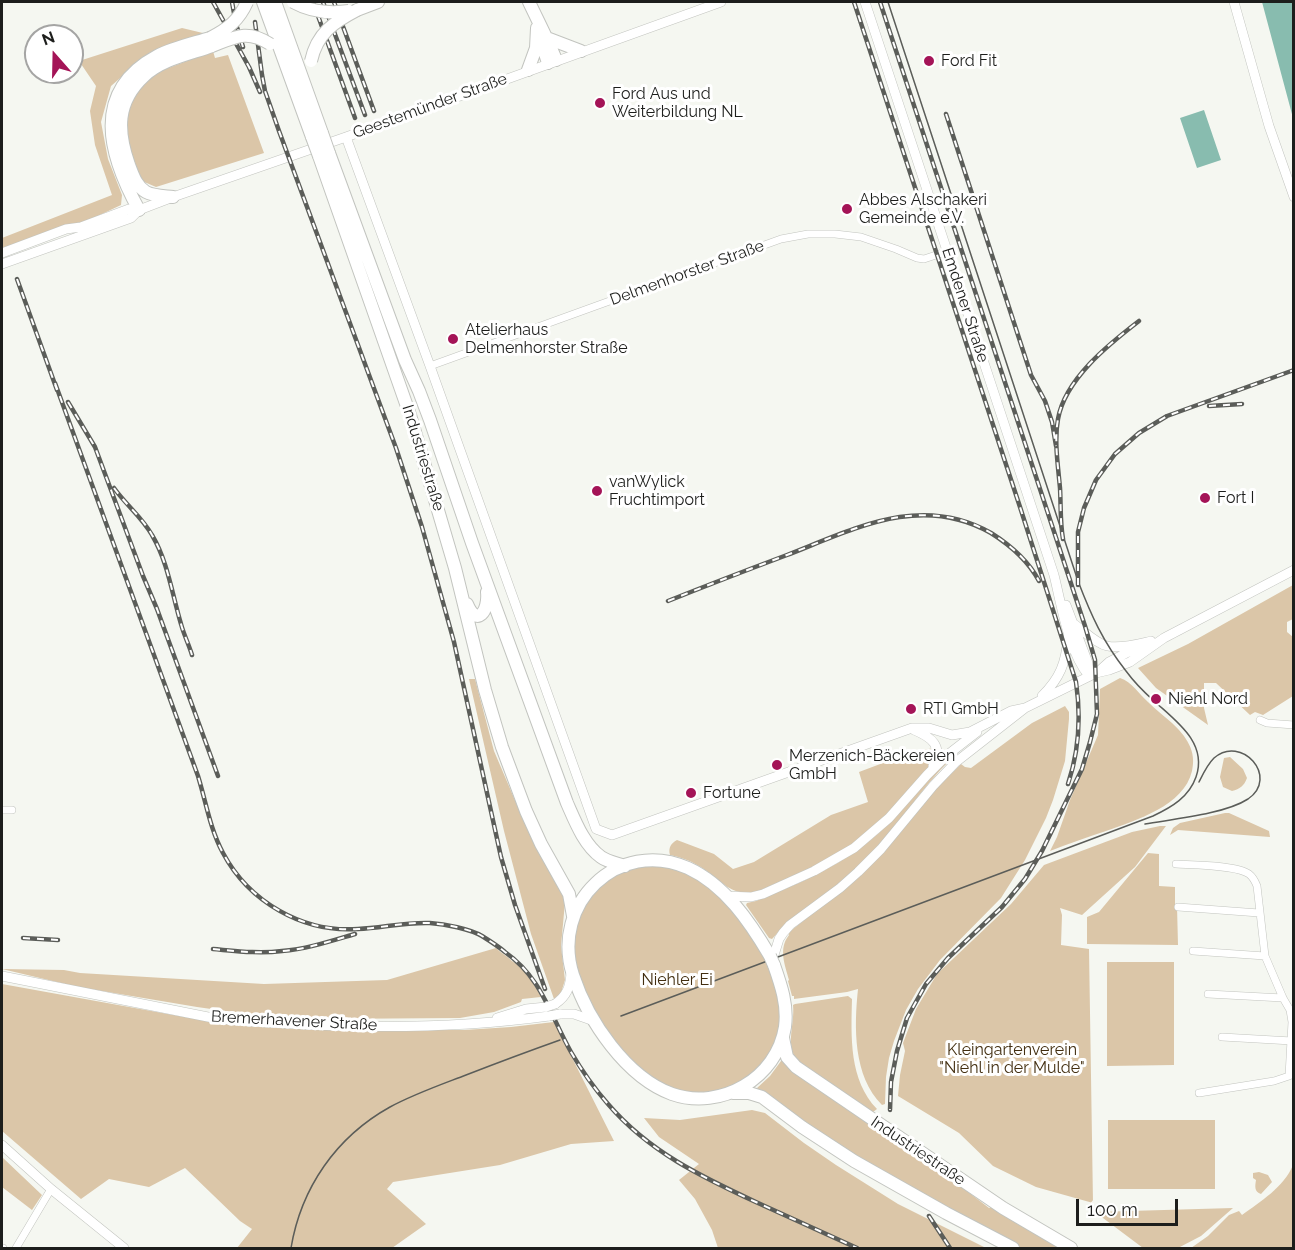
<!DOCTYPE html>
<html>
<head>
<meta charset="utf-8">
<style>
	body { margin:0 }
	#map { position:relative; width:1295px; height:1250px; overflow:hidden; background:#f5f7f1; font-family:Raleway,sans-serif }
	canvas { display:block }
	.frame { position:absolute; inset:0; border:3px solid #1d1e1c; pointer-events:none }
	.north { position:absolute; left:24px; top:24px; width:60px; height:60px; box-sizing:border-box; background:#fff; border:2px solid #a5a5a4; border-radius:50%; rotate:340deg; font-size:16px; font-weight:700; line-height:24px; text-align:center; color:#1d1e1c }
	.north::after { content:''; display:block; margin:auto; width:21px; height:27px; background:#a41457; clip-path:polygon(50% 0,100% 100%,50% 72%,0 100%) }
	.scale { position:absolute; left:1076px; top:1199px; width:102px; height:27px; box-sizing:border-box; border:3px solid #1d1e1c; border-top:0; padding-left:8px; font-size:18px; line-height:21px; white-space:nowrap; color:#1d1e1c; -webkit-text-stroke:4px #fff; paint-order:stroke }
</style>
</head>
<body>
<div id="map">
<canvas width="1295" height="1250"></canvas>
<div class="frame"></div>
<div class="north">N</div>
<div class="scale">100 m</div>
</div>
<script>
const c = document.querySelector('canvas').getContext('2d');
c.lineJoin = 'round';
function paint(path, color) {
  c.fillStyle = color;
  c.fill(path, 'evenodd');
}
function strokePath(path, color, width, dash) {
  c.strokeStyle = color;
  c.lineWidth = width;
  c.lineCap = dash ? 'butt' : 'round';
  c.setLineDash(dash || []);
  c.stroke(path);
}
function write(font, color, halo, rows, align = 'center') {
  c.font = font + ' Raleway,sans-serif';
  c.lineWidth = 6;
  c.setLineDash([]);
  c.textBaseline = 'middle';
  c.strokeStyle = halo;
  c.fillStyle = color;
  for (const [text, x, y, turn = 0] of rows) {
    c.save();
    c.translate(x, y);
    c.rotate((+turn || 0) * Math.PI / 180);
    c.textAlign = isNaN(turn) ? turn : align;
    if (halo) c.strokeText(text, 0, 0);
    c.fillText(text, 0, 0);
    c.restore();
  }
}
const green = new Path2D(`
	M182 28 207 34 149 53 111 86 101 122 108 159 122 195 121 205 83 223 2 250V238L112 195 95 145 90 111 96 86 79 61Z
	M213 51 215 58 228 55 264 153 156 187 142 181 127 143 126 124 130 105 137 90 150 75Z
	M1293 585V619L1287 622V632L1293 637V696L1263 715 1255 712 1250 715 1216 683H1204V708L1208 725 1156 688 1138 668 1188 644Z
	M1120 678C1132 682 1139 694 1148 702 1155 709 1164 716 1172 723 1186 736 1197 751 1192 771 1184 806 1136 820 1106 831 1087 837 1068 844 1050 851L1057 837 1070 800 1098 735 1100 689Z
	M469 679H475L494 751 520 812 561 889 565 902 561 946 565 980 561 993 554 999 531 934 504 831Z
	M1065 706 1069 712V719L1065 761 1053 800 1046 818 1025 860 1001 898 940 960 918 989 906 1010 894 1041 889 1058 886 1077 885 1104 882 1105C853 1076 854 1027 858 989L847 992 794 999V996H792L788 981 789 980C785 965 778 949 789 935L788 933 838 893 929 796 961 764 965 767 971 768 1032 723Z
	M934 748 931 765 892 810 845 850 817 865 761 890C729 900 722 878 697 865 689 860 680 857 670 855 668 848 671 843 677 840L714 854 733 869 754 862 831 815 868 802 859 772 912 752Z
	M950 757 952 758C920 789 897 828 866 860 840 886 809 907 781 929L772 939 769 938 746 905 747 903 756 901C801 883 845 864 881 831 906 809 925 780 950 757Z
	M1230 757 1243 769 1247 778C1244 786 1240 789 1232 791L1223 787 1220 777 1224 758Z
	M1225 813H1229L1269 831 1270 837 1178 830 1170 835 1173 828 1180 823Z
	M1160 826H1166L1135 867 1082 915 1060 908 1062 915 1061 945 1089 949 1093 1203 1036 1187 993 1166 959 1133 898 1096 900 1075 905 1051 903 1043 916 1009 937 974 1011 904 1044 865 1132 832Z
	M1148 853 1159 854V886L1175 887V905L1177 906 1178 945 1087 944V917L1099 912Z
	M653 865 675 868 703 881 740 916 764 957 777 985 782 1024 768 1059 743 1083 703 1095 666 1087 639 1068 612 1040 588 1002 572 956 576 926 587 898 608 878 637 866Z
	M496 948C501 953 507 956 512 961 524 968 535 985 541 997L522 999 521 1002 494 1012 460 1018 318 1019 254 1015 197 1007 78 987 2 969 64 970 80 973 264 984 387 980Z
	M1107 962H1174V1065L1107 1066Z
	M2 984 190 1018 243 1026 276 1028 360 1030H464L511 1027 554 1022 614 1141 571 1144 500 1165 393 1182 387 1189 426 1224 392 1248H237L252 1229 240 1221 185 1168 149 1187 109 1179 81 1199 2 1131Z
	M848 996 852 999C851 1037 849 1080 877 1109L873 1112 797 1061C785 1043 795 1025 793 1005L795 1004Z
	M784 1060 946 1175 989 1208 993 1207 1060 1248H1022L966 1219 860 1160 758 1090 757 1088 770 1076 781 1061Z
	M752 1110 765 1113 804 1143 836 1165 898 1204 986 1248H718L712 1230 695 1199 679 1180 699 1164 659 1137 644 1118 680 1120Z
	M1108 1120H1215V1189H1108Z
	M2 1157 42 1195 32 1210 2 1187Z
	M1293 1165V1248H1191L1208 1236 1229 1215 1239 1211 1242 1215C1260 1202 1284 1187 1293 1165Z
	M1259 1172 1268 1175 1272 1182 1261 1194C1254 1192 1255 1186 1256 1180L1253 1178V1173Z
	M1233 1208 1201 1236 1178 1248H1143L1095 1212Z`);
const water = new Path2D(`
	M1262 2H1293V118Z
	M1204 110 1221 160 1197 168 1180 118Z`);
const street = new Path2D(`
	M430 366 781 239 808 234H835L861 237 896 249 917 258 924 259 948 251
	M1260 720 1267 723 1294 725
	M2 810H12
	M1176 864C1193 865 1237 865 1249 874 1253 877 1255 881 1257 886L1265 956 1283 998 1290 1010 1292 1022 1289 1076
	M1178 907 1259 913
	M1193 951 1265 956
	M1208 994 1283 998
	M1222 1037 1292 1041
	M1199 1093 1274 1081 1289 1076
	M2 1248H3
	M16 1248 51 1189`);
const secondary = new Path2D(`
	M865 2 1054 575C1062 607 1068 650 1089 676
	M1234 2 1269 126 1294 197
	M346 137 430 366 596 829 612 835 912 728H929L952 735 970 732 1011 711 1025 708
	M2 253 66 229 81 227 129 209 139 210
	M2 264 131 218 139 210 173 197 346 137 721 2
	M1066 605 1088 663 1089 676
	M1074 624C1084 631 1095 643 1107 646 1120 649 1138 644 1151 641
	M1099 671 1109 662 1142 645
	M1042 696C1060 678 1066 663 1068 637
	M914 730C931 737 944 746 933 766
	M725 896 751 897 763 894 814 871 854 848 889 818 927 775 946 756 977 732
	M774 955 779 939 783 933 790 925 840 888 858 872 881 849 933 786 956 762 1025 708 1096 673 1109 670 1130 662 1164 638 1294 570
	M2 976 218 1019C328 1028 440 1031 549 1016
	M555 1004C567 996 570 987 571 973
	M560 1014H574L594 1021
	M497 1018 526 1009 546 1007
	M2 1145 51 1189 124 1248`);
const highway = new Path2D(`
	M263 2 312 137
	M275 2 322 133
	M529 2C538 21 548 40 556 60
	M357 10 378 2
	M547 38 581 51
	M542 44 548 63
	M528 70 536 48 537 28
	M329 153 405 360 419 391 430 420 472 543 567 803C575 821 584 845 601 857 608 862 617 863 625 866
	M319 156 410 415 455 568 485 690 502 747 526 811 541 844 569 894 573 916
	M173 197C165 196 153 196 146 192 136 186 133 175 129 165 117 131 116 102 144 76 162 59 190 54 212 46
	M139 210C109 156 90 92 157 56 172 48 194 43 210 38
	M467 604C477 628 489 611 487 592
	M770 956C750 922 725 885 688 868 618 837 550 904 573 975 588 1021 626 1077 672 1094 721 1111 777 1078 785 1027 788 1005 781 985 774 965
	M783 1038 787 1057 796 1067 1003 1208 1071 1248
	M733 1093H749L762 1097 802 1127 854 1161 946 1213 1013 1248`);
const tram = new Path2D(`
	M1145 824C1173 819 1225 814 1248 799 1280 777 1241 734 1214 758 1207 765 1203 774 1199 782
	M621 1016 1153 816C1172 807 1189 797 1196 777 1208 743 1176 721 1154 701 1144 692 1134 682 1126 671 1103 642 1091 615 1078 581L888 2
	M291 1248C301 1188 336 1137 390 1107 414 1094 440 1085 466 1075 497 1063 529 1051 560 1040`);
const rail = new Path2D(`
	M213 2 249 67 260 92
	M232 2 236 24 243 47
	M313 2 355 118
	M323 2 365 115
	M334 2 374 111
	M854 2 1020 507 1076 682C1081 716 1079 751 1068 784
	M880 2 1085 626 1095 660 1097 714 1090 742 1082 769 1042 851 1025 879 1002 907 948 958 926 984 907 1018 897 1051 891 1082 890 1110
	M255 22 262 75 265 91 279 131 396 448 422 527 454 642 501 857 515 905 545 989
	M946 114 1031 375 1045 401 1052 422 1056 446
	M17 279 57 390
	M55 383 198 776C206 802 210 829 223 853 249 902 303 933 358 929 382 928 405 922 430 923 445 924 470 929 482 936 490 941 498 946 505 952 542 978 550 1015 571 1052 582 1071 594 1088 608 1104 649 1152 702 1177 758 1203 791 1218 824 1233 857 1248
	M68 402 95 447 143 576 157 609 218 776
	M1209 406 1242 404
	M114 488C126 505 142 517 152 535 168 562 172 594 181 624 184 635 189 645 192 655
	M1063 539C1060 522 1061 505 1060 488 1058 465 1054 441 1058 419 1065 379 1109 344 1139 321
	M1078 585V532L1084 508 1096 480 1115 454 1139 433 1167 416 1294 370
	M668 601C708 585 747 570 787 555 854 529 921 493 991 533 1010 545 1028 560 1039 581
	M23 938 58 940
	M213 949C236 951 259 954 282 951 307 949 331 941 355 934
	M929 1216 950 1248`);
const secondaryBridge = new Path2D(`
	M546 1007 555 1004
	M549 1016 560 1014`);
const highwayBridge = new Path2D(`
	M293 2C311 12 329 14 349 11
	M210 38C228 29 239 20 247 2
	M212 46C235 37 247 29 270 44
	M311 61C317 33 334 22 357 10
	M322 133 329 153
	M312 137 319 156
	M770 956 774 965`);
const markers = [
	[929,61,6,"#a41457"],
	[600,103,6,"#a41457"],
	[847,209,6,"#a41457"],
	[453,339,6,"#a41457"],
	[597,491,6,"#a41457"],
	[1205,498,6,"#a41457"],
	[1156,699,6,"#a41457"],
	[911,709,6,"#a41457"],
	[777,765,6,"#a41457"],
	[691,793,6,"#a41457"]
];
const poiNames = [
	["Ford Fit",941,61],
	["Ford Aus und",612,94],
	["Weiterbildung NL",612,112],
	["Abbes Alschakeri",859,200],
	["Gemeinde e.V.",859,218],
	["Atelierhaus",465,330],
	["Delmenhorster Straße",465,348],
	["vanWylick",609,482],
	["Fruchtimport",609,500],
	["Fort I",1217,498],
	["Niehl Nord",1168,699],
	["RTI GmbH",923,709],
	["Merzenich-Bäckereien",789,756],
	["GmbH",789,774],
	["Fortune",703,793]
];
const streetNames = [
	["Geestemünder Straße",430,106,-20],
	["Delmenhorster Straße",687,273,-20],
	["Emdener Straße",965,305,72],
	["Industriestraße",423,458,73],
	["Bremerhavener Straße",294,1021,3],
	["Industriestraße",918,1151,34]
];
const parkNames = [
	["Niehler Ei",677,980],
	["Kleingartenverein",1012,1050],
	["\"Niehl in der Mulde\"",1012,1068]
];
paint(green, '#dbc6a8');
paint(water, '#88bcaf');
strokePath(street, '#c2c4bf', 8);
strokePath(secondary, '#c2c4bf', 10);
strokePath(highway, '#c2c4bf', 14);
strokePath(street, '#fff', 7);
strokePath(secondary, '#fff', 9);
strokePath(highway, '#fff', 12);
strokePath(tram, '#5b5d59', 1.5);
strokePath(rail, '#5b5d59', 4.5);
strokePath(rail, '#fff', 2, [7]);
strokePath(secondaryBridge, '#c2c4bf', 10, []);
strokePath(highwayBridge, '#c2c4bf', 14, []);
strokePath(secondaryBridge, '#fff', 9);
strokePath(highwayBridge, '#fff', 12);
for (const [x, y, r, color] of markers) {
  const dot = new Path2D();
  dot.arc(x, y, r, 0, 2 * Math.PI);
  c.fillStyle = color;
  c.fill(dot);
  strokePath(dot, '#fff', 2);
}
write('16px', '#1d1e1c', '#fff', poiNames, 'left');
write('16px', '#1d1e1c', '#fff', streetNames);
write('16px', '#422e10', '#fff', parkNames);
</script>
</body>
</html>
